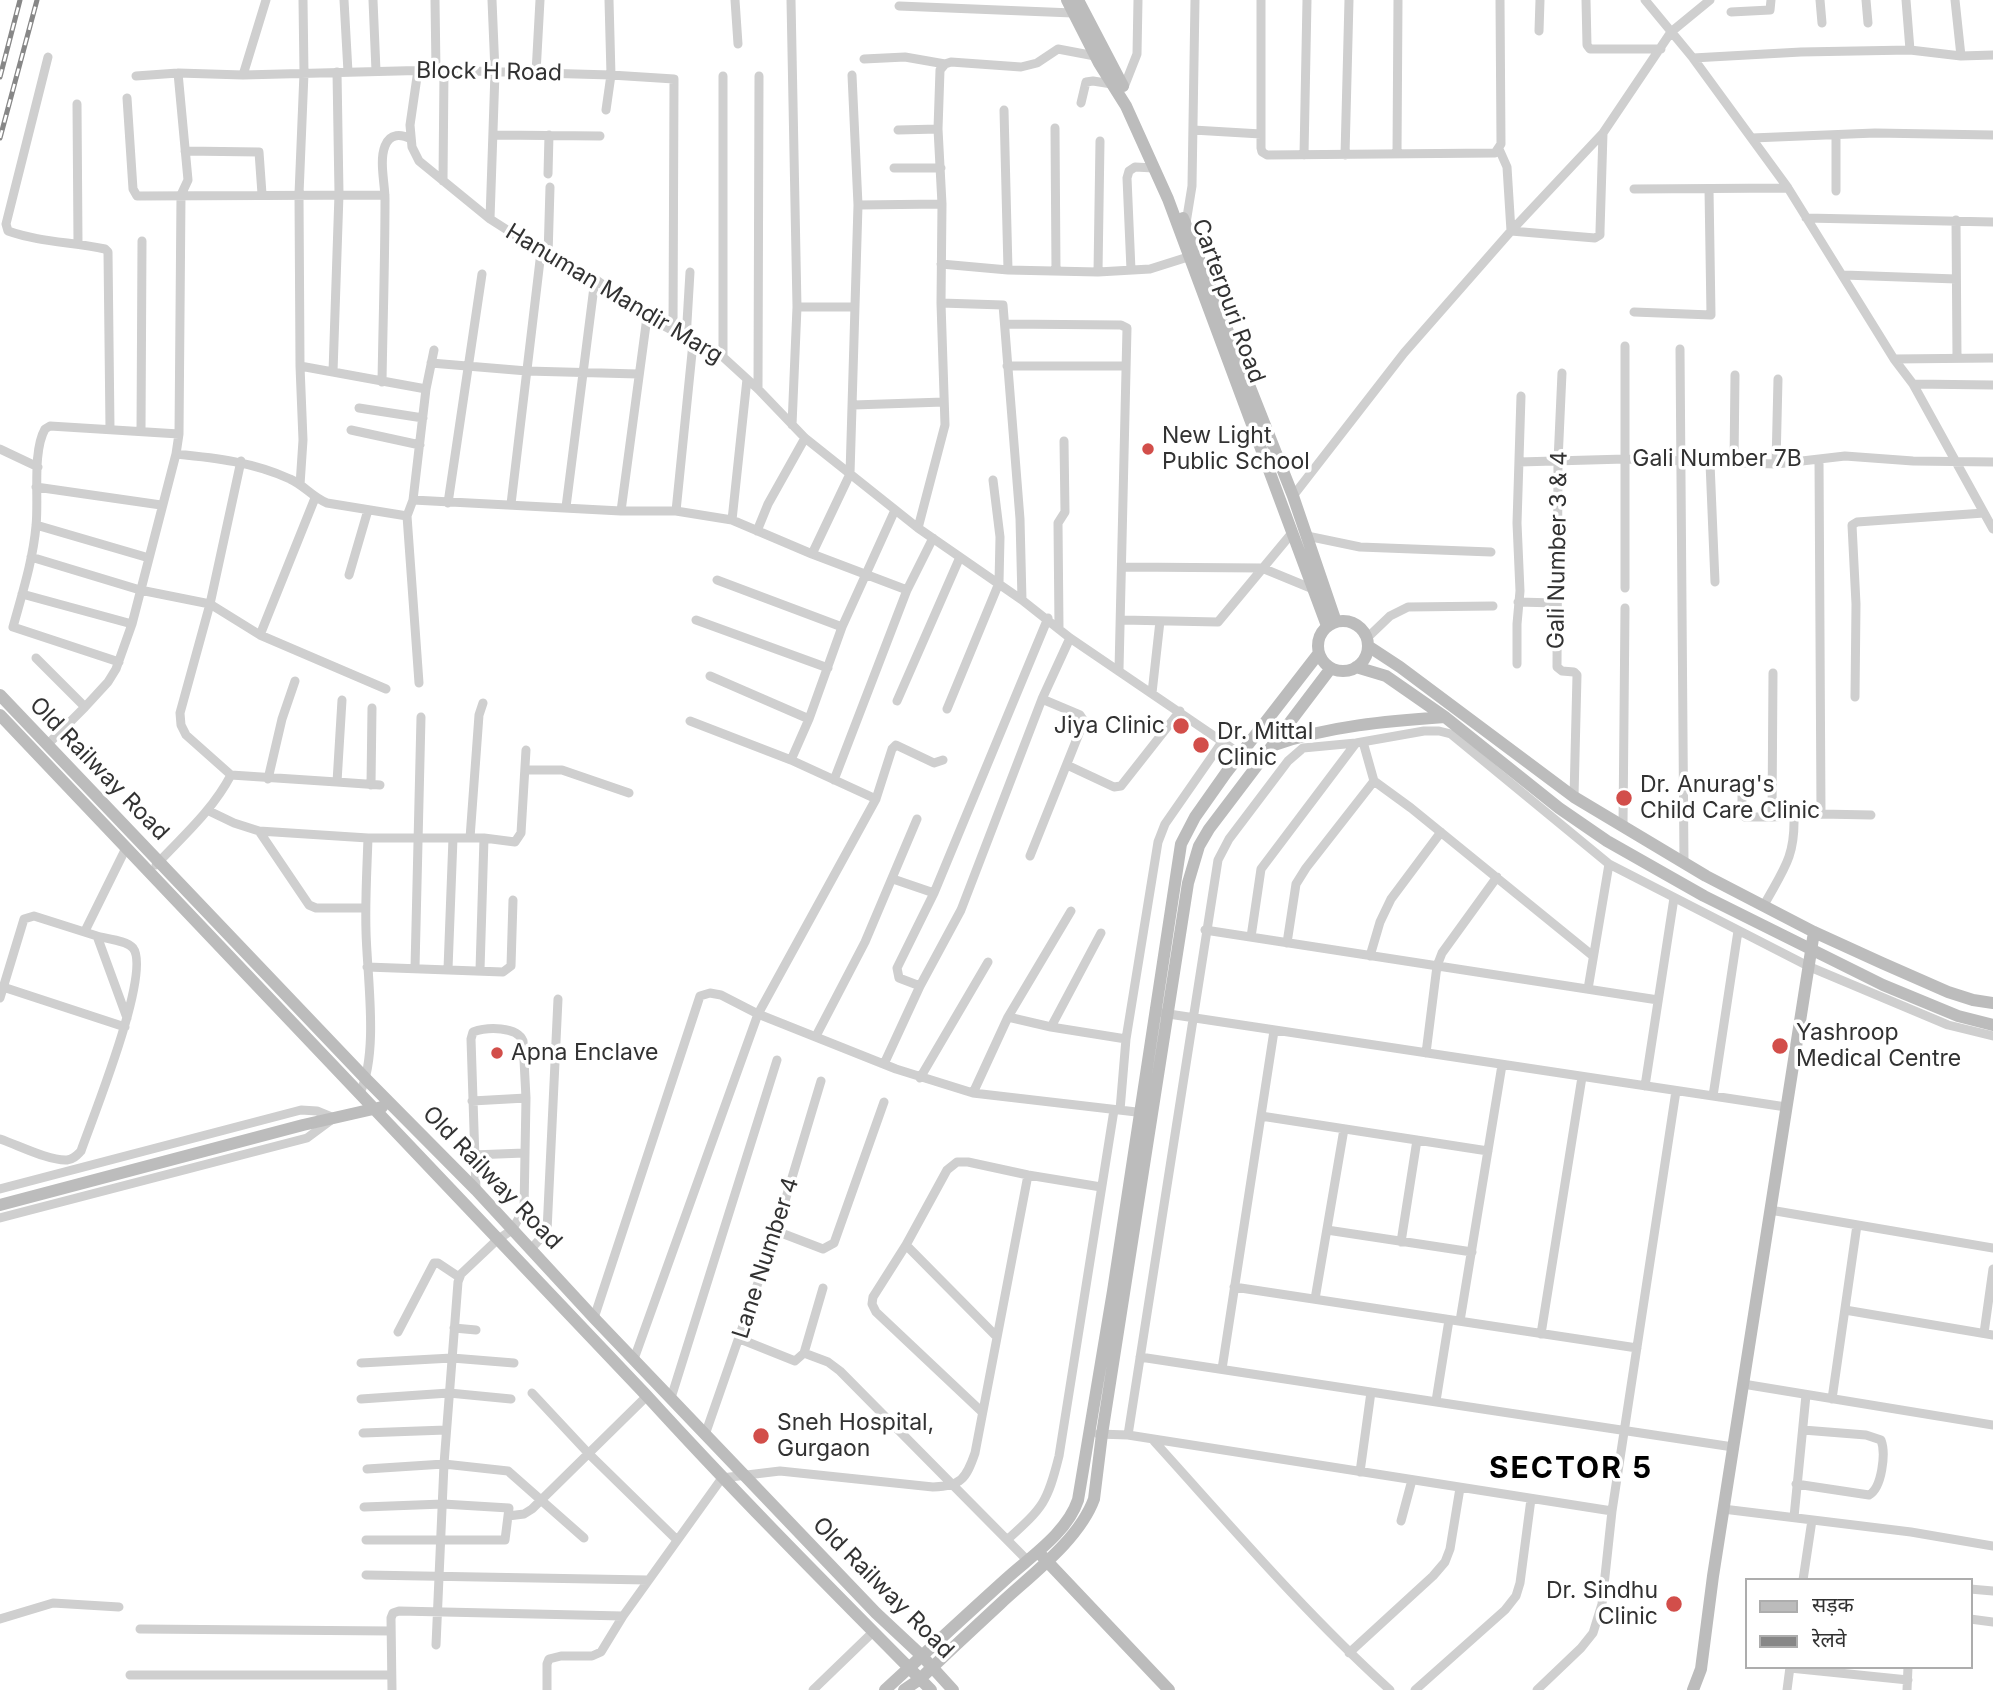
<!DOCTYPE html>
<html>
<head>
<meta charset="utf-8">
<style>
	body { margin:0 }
	#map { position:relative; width:1993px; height:1690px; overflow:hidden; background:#fff; font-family:Inter,"Noto Sans Devanagari",sans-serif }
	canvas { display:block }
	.legend { position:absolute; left:1745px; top:1578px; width:228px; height:91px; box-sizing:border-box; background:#fff; border:2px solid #adadad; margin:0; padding:9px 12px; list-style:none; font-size:21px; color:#323232 }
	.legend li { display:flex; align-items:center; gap:14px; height:35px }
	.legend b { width:35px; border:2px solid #adadad }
</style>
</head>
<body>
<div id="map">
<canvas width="1993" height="1690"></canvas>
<ul class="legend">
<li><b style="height:9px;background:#bcbcbc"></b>सड़क</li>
<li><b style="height:9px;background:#878787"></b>रेलवे</li>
</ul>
</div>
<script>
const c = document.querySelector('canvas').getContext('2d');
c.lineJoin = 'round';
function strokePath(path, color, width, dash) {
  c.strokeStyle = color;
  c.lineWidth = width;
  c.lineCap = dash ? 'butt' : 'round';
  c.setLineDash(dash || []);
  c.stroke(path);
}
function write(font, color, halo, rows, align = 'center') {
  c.font = font + ' Inter,sans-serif';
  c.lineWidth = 7;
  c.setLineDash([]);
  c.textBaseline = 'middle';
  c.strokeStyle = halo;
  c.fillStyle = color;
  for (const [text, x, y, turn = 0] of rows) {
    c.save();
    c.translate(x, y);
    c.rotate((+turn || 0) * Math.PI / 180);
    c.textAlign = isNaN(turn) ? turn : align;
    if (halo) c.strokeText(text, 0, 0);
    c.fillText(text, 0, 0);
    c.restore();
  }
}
const street = new Path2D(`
	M344 0 348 72
	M373 0 376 71
	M435 0 436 70
	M735 0 738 44
	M791 0 797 307 792 425
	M1261 0V148L1262 152 1267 155 1495 153 1501 144 1500 0
	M1586 0 1587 45 1590 49H1661
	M1645 0 1693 58 1788 188 1894 359 1913 384 1993 529
	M1820 0 1822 23
	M1866 0 1868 23
	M1955 0 1961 56
	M899 6 1073 13
	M1731 12 1770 10 1771 0
	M1539 31 1540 0
	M1910 50 1961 56 1993 55
	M48 57 6 224 8 231C39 242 72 242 105 249L108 252 110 429
	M1693 58 1801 52 1910 50 1906 0
	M864 59 905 57 945 64
	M418 70 410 125 412 147 419 161 490 219 548 256 595 279 647 317 723 357 758 389 805 438 918 528 1022 600 1070 638 1258 766
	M536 73 540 0
	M243 75 266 0
	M136 76 178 73 243 75 436 70 611 75 674 79 673 332
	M723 76V357
	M1124 87 1137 54 1138 0
	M127 98 133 189 137 196 385 195
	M1081 103 1086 82 1093 81 1112 84
	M77 104 78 243
	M606 110 611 75 609 0
	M1004 110 1008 270
	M1055 128 1056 271
	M898 130 938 129
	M1193 130 1261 134
	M494 135 600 136
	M1752 138 1875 133 1993 135
	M1499 149 1507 167 1511 231 1595 238 1600 235V231L1603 133
	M185 151 259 152 262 194
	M1397 154 1398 0
	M1304 155 1307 0
	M1345 155 1349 0
	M894 168H941
	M548 174 549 135
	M443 181 444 70
	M1634 189 1788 188
	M1836 191V135
	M858 205 942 204
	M1806 218 1993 222
	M490 219 495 72 492 0
	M1956 220 1957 358
	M1186 223 1192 186 1195 0
	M548 256 550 187
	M941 264 1008 270 1098 272 1150 269 1188 257
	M1131 270 1127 178 1129 171 1135 167 1154 168
	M1098 272 1100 141
	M1844 275 1956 279
	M941 303 1003 305 1020 519 1022 600
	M797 307H854
	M1634 312 1711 315 1709 189
	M1005 324 1121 325 1127 328 1119 670
	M686 339 690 272
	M1625 346V588
	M1680 349 1684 862
	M1894 359 1993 358
	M431 363 527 371 638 374
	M300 366 426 389
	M1007 366H1126
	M333 372 339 194 337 72
	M1562 373 1558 461 1557 667 1562 671 1574 672 1577 675 1574 797
	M382 382C383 321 385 260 385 199 385 184 379 161 385 146 390 133 401 134 411 139
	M1913 384 1993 385
	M758 389 759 76
	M853 405 944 402
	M359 408 423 418
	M351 430 420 445
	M141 431 142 241
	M0 449 38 467
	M176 454C216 458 253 462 290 479 304 485 312 497 327 503L407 516
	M1819 459 1821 814 1871 815
	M241 461 210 604 180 713 181 725 186 735 231 775 337 782
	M1519 462 1625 459 1776 464 1845 456 1913 461 1993 462
	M1710 463 1715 582
	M1734 463 1735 375
	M1776 464 1778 379
	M300 485 303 440 300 366 299 194 304 73 303 0
	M36 487 161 505
	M1293 496 1404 353 1511 231 1603 133 1671 32 1710 0
	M413 500 621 511H676L732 520 812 554 907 590
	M448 503 482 274
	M511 504 541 252
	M566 507 595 279
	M621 511 647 317
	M676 511 693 343
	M732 520 747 379
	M36 525 149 558
	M918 528 945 425 941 303 942 204 938 129 940 70 945 64 951 62 1021 67 1037 63 1058 49 1095 56
	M757 531 768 504 805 438
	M1307 536 1360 547 1491 552
	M812 554 850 474 858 205 852 75
	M31 557 140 590 210 604 260 635 386 689
	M1123 567 1262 568 1313 589
	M349 575 368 510
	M717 580 842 627
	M22 594 132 624
	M1518 602 1556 603
	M696 620 828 668
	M1122 620 1218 622 1292 533
	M1059 628 1058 523 1065 512 1064 441
	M260 635 315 498
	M1367 638 1390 616 1408 607 1493 606
	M36 658 85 707
	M119 662 13 627C22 594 33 560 36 526 39 499 32 452 45 429L50 426 179 434
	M1517 664V624L1520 591 1517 523 1521 396
	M1773 673 1772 817 1821 814
	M710 676 809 719
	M419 683 407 516 413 500 426 389 434 350
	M1152 693 1160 621
	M1855 697 1856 604 1852 525 1857 522 1984 513
	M342 700 337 782 380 785
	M897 701 960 557
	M947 709 999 583 1000 537 993 480
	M690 721 791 760 876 799
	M1363 742 1374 781 1411 808 1593 956
	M48 744 85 707 108 682 116 669 132 624 176 454 179 434 181 195 188 180 178 73
	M791 760 809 719 842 627 895 510
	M1067 765 1114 787 1121 786 1180 711
	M526 770H562L629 793
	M268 779 282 719 295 681
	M834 780 907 590 933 538
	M371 785 372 708
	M1742 786V814L1745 817H1772
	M209 811 234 823 259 831 368 838H484L515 842 521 833 526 750
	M1623 826 1625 608
	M259 831 309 905 316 908H365
	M470 838 479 715 483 703
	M1030 856 1084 721 1080 715 1042 699
	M156 865C183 836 212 811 231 775
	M893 879 934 893
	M1764 905C1783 870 1795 858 1794 817
	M1205 930 1658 1000
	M85 931 126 848
	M1251 937 1261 869 1356 743
	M1287 943 1296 884 1306 868 1374 781
	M1370 956 1380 922 1391 899 1441 832
	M367 967 503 972 511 966 513 900
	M415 968 421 717
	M448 969 453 838
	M480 970 484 838
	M920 986 899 978 897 968 934 893 1048 618
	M3 987 125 1027
	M1588 989 1609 864
	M0 998 24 919 34 916 97 936 127 1018
	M1162 1013 1786 1107
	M1008 1017 1051 1027 1126 1039
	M1051 1027 1101 933
	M816 1036 865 942 917 819
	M1426 1053 1437 966 1442 953 1497 877
	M884 1064 920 986 961 910 1042 699 1070 638
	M920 1078 988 962
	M1645 1086 1674 898
	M360 1093C379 1052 367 977 366 931 365 900 367 869 368 838
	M973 1093 1008 1017 1071 911
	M1713 1096 1738 931
	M472 1101 526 1098
	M1120 1110 1126 1039 1158 842 1165 824 1222 742
	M1261 1116 1488 1151
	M0 1139C18 1145 49 1161 67 1160 74 1159 77 1155 81 1151 92 1119 152 972 133 948 126 940 107 939 97 936
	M473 1155 524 1153
	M0 1189 301 1110 317 1111 334 1118 307 1138 0 1218
	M1770 1210 1993 1248
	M1327 1230 1472 1252
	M776 1231 823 1249 834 1243 884 1102
	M1401 1242 1417 1140
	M906 1245 996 1336
	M531 1249 547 1231 558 999
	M1234 1287 1637 1348
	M1315 1299 1344 1129
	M1845 1310 1993 1335
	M594 1318 700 996 710 993 721 995 758 1014 896 1069 973 1093 1145 1113
	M1460 1321 1502 1065
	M454 1328 476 1330
	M398 1332 434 1263H438L459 1277
	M1984 1333 1993 1269
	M1541 1334 1582 1077
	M740 1339 795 1361 804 1353 823 1288
	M804 1353 828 1362 840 1371 1027 1560
	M1140 1357 1733 1447
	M634 1359 758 1014 876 799 892 749 896 745 934 763 943 760
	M361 1363 452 1358 514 1363
	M1222 1369 1274 1031
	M1743 1384 1993 1425
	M532 1393 589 1454 677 1540
	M671 1398 777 1060
	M361 1399 449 1393 511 1399
	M1832 1399 1857 1225
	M1436 1401 1449 1320
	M981 1411 876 1312 872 1304 873 1297 906 1245 947 1170 957 1162H968L1028 1175 1101 1187
	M706 1432 776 1231 821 1081
	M363 1433 446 1430
	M1098 1434 1128 1435 1612 1511
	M1128 1435 1218 860 1229 839 1288 761 1303 748 1356 743 1424 731H1439L1451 734 1609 864 1810 967 1948 1025 1993 1036
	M1153 1440C1230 1525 1305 1613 1390 1690
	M367 1469 444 1464 508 1471 584 1538
	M1360 1472 1371 1392
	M1796 1484 1869 1495C1882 1488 1886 1453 1881 1440L1866 1435 1803 1430
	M364 1507 443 1504 509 1508 505 1540H366
	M1723 1509 1911 1532 1993 1546
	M508 1516 524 1514 532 1509 647 1396
	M1794 1517 1806 1395
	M1401 1521 1412 1480
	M1007 1540C1043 1507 1047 1504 1059 1456L1114 1110
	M366 1575 648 1580
	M1803 1580 1812 1520
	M1970 1589 1993 1591
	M0 1619 53 1603 119 1607
	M1970 1619 1993 1622
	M140 1629 391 1631
	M436 1645 444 1464 458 1282 461 1274 497 1240 512 1230 524 1209 526 1098 523 1041C517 1026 487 1027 473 1032L471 1039 476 1190
	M1349 1653 1433 1576 1445 1562 1450 1549 1460 1488
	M1790 1668 1908 1680
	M130 1675H391
	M392 1690 391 1618 393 1613 399 1611 623 1616
	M547 1690V1664L549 1659 561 1656H592L601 1652 623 1616 722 1478 780 1471 933 1487C961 1486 966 1479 975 1453L1028 1175
	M813 1690 872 1633
	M1415 1690 1505 1610 1516 1596 1520 1583 1531 1499
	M1537 1690 1581 1648 1593 1633 1602 1604 1612 1511 1676 1091
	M1787 1690 1790 1667
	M1907 1690 1908 1667`);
const secondary = new Path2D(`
	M1067 0 1099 63 1126 106 1168 199 1327 626
	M1078 0 1123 86
	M1183 218 1293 496 1336 622
	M1318 646a25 25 0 1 1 50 0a25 25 0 1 1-50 0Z
	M1368 646 1400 667 1574 797 1706 876 1814 932 1882 963 1948 992 1973 1000 1993 1003
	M1356 667 1386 676 1445 717 1559 808 1607 841 1704 896 1883 985 1958 1016 1993 1025
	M0 695 366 1079 476 1190 594 1318 876 1613 922 1656 953 1690
	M0 715 647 1396C739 1497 835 1593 931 1690
	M1274 745C1329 726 1387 721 1445 717
	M0 1205 303 1125 382 1107
	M1042 1556 1169 1690
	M885 1690C925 1653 965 1616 1006 1579 1030 1557 1067 1533 1078 1500L1113 1291 1181 844 1195 817 1226 773 1319 653
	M904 1690 920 1679C946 1654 973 1629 1000 1604 1031 1575 1079 1540 1094 1499L1102 1434 1188 883 1199 846 1209 829 1331 668
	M1693 1690 1701 1669 1713 1576 1814 932`);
const rail = new Path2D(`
	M0 77 20 0
	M0 138 37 0`);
const markers = [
	[1148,449,7,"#d24e4a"],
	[1181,726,9,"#d24e4a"],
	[1201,745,9,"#d24e4a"],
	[1624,798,9,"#d24e4a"],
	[1780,1046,9,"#d24e4a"],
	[497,1053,7,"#d24e4a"],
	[761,1436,9,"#d24e4a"],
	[1674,1604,9,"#d24e4a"]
];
const streetNames = [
	["Block H Road",489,72,1],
	["Hanuman Mandir Marg",614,294,31],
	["Carterpuri Road",1228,301,70],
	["Gali Number 7B",1717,459],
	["Gali Number 3 & 4",1558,550,-89],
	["Old Railway Road",99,769,46],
	["Old Railway Road",492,1178,46],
	["Lane Number 4",766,1258,-72],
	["Old Railway Road",883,1588,45]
];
const poiNames = [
	["New Light",1162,436],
	["Public School",1162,462],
	["Jiya Clinic",1165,726,"right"],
	["Dr. Mittal",1217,732],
	["Clinic",1217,758],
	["Dr. Anurag's",1640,785],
	["Child Care Clinic",1640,811],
	["Yashroop",1796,1033],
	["Medical Centre",1796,1059],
	["Apna Enclave",511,1053],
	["Sneh Hospital,",777,1423],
	["Gurgaon",777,1449],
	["Dr. Sindhu",1658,1591,"right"],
	["Clinic",1658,1617,"right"]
];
const districtNames = [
	["SECTOR 5",1571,1469]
];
strokePath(street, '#cfcfcf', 9);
strokePath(secondary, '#bcbcbc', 12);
strokePath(rail, '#878787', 5);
strokePath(rail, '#fff', 2.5, [8]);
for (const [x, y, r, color] of markers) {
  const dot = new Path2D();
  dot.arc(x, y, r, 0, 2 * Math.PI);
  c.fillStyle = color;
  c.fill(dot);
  strokePath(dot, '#fff', 2.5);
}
write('23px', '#323232', '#fff', streetNames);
write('23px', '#323232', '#fff', poiNames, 'left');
c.letterSpacing = '2px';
write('bold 30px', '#000', '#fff', districtNames);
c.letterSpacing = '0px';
</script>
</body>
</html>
